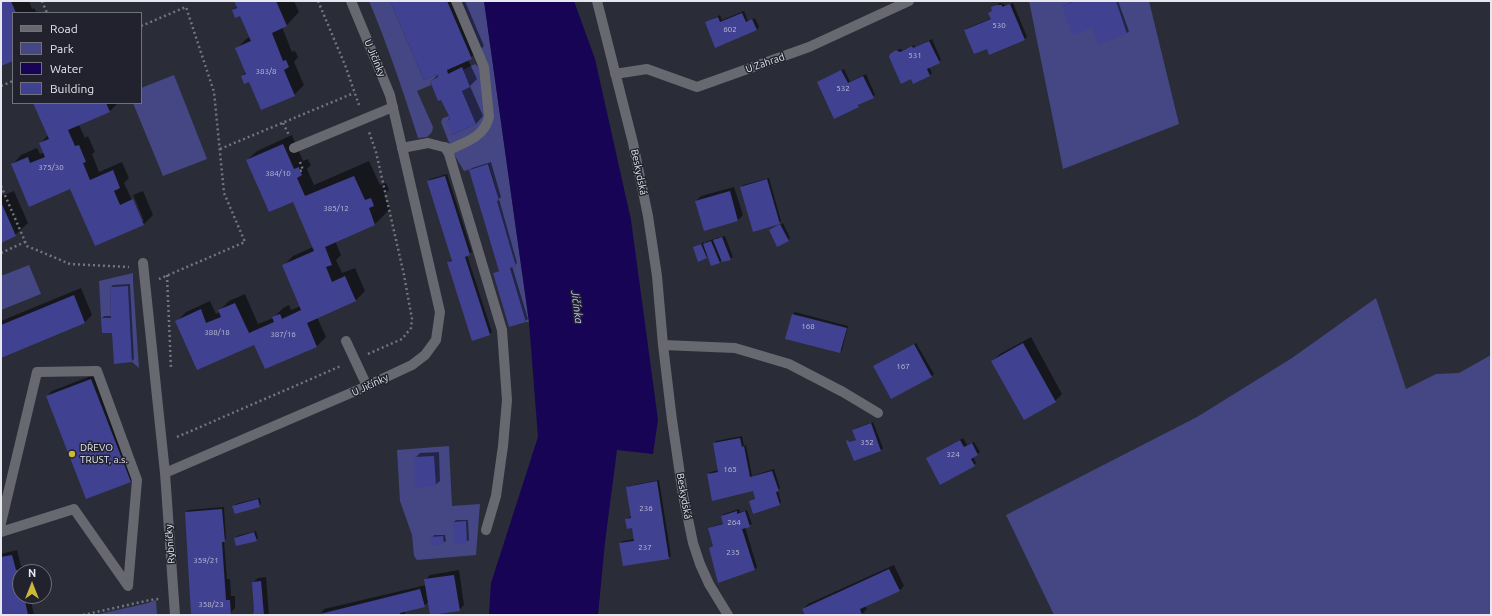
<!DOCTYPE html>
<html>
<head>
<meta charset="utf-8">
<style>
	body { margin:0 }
	#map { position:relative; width:1492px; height:616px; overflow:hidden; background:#2a2c38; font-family:Ubuntu,sans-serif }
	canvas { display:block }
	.frame { position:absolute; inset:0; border:2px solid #e6e7ef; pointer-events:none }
	.legend { position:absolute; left:12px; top:12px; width:130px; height:92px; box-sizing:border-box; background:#21222d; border:1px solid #70717b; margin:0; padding:5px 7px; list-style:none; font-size:12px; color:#e6e7ef }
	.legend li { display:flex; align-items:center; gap:8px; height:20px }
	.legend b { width:20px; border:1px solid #70717b }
	.north { position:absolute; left:12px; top:564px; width:40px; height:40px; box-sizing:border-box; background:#21222d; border:1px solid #70717b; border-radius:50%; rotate:0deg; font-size:11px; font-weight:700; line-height:16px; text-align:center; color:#e6e7ef }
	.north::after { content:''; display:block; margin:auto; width:14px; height:18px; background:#ceb837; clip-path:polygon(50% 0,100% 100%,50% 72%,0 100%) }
</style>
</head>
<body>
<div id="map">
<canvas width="1492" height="616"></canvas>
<div class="frame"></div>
<ul class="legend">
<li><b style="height:5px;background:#686970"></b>Road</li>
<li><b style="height:11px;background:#444783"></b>Park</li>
<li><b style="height:11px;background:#170455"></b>Water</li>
<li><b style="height:11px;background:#414191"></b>Building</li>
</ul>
<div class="north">N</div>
</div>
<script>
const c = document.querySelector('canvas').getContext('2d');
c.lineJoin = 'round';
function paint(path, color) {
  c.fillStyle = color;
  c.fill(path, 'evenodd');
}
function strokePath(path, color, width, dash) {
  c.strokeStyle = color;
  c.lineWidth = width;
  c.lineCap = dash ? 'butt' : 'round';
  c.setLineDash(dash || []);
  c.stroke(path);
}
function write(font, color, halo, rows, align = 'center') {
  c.font = font + ' Ubuntu,sans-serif';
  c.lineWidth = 3;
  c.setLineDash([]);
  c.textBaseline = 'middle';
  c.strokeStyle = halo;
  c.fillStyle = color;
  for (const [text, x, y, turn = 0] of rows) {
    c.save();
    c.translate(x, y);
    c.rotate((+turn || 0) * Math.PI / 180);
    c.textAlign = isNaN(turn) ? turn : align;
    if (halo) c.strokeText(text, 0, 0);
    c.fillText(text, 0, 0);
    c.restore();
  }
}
const green = new Path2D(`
	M369 1H390L424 80 437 74 438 77 430 81 431 85 417 91 433 127 432 132 427 137 418 138C403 91 388 46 369 1Z
	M461 1H484L529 322H526L510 268 516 266 497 201 499 200 489 164 464 171 452 151 482 138 489 67Z
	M1029 1H1149L1179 124 1063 169Z
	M475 64 480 68 485 117 478 131 450 145 441 122 443 118 449 116 452 135 476 124 462 91 470 87 463 70Z
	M174 75 207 159 163 176 133 103H141V88Z
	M29 265 41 294 1 310V276Z
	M133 273V280L139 368 132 362 128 286 110 287 111 318H101L99 281Z
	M1376 298 1406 389 1436 374 1459 373 1491 355V615H1054L1006 515 1197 417 1292 358Z
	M449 446 452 506 480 504 476 555 417 560 414 556 412 535 400 501 397 450Z
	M156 600 157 615H95L148 603Z`);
const water = new Path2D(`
	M484 1H574L595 59 631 220 658 420 653 454 617 450 605 542 598 615H489L491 583 538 437 529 322Z`);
const shadow = new Path2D(`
	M1 1H29L32 9 34 8 37 13H13V60L1 65Z
	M235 1H294L299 12 287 25 282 27 292 52 295 51 298 57 294 62 304 85 294 95 250 80 242 76 246 72 236 49 246 39 250 37 241 15 233 10 237 6Z
	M391 1H465L484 46 468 60 477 79 470 86 483 116 476 124 447 121 450 118 442 98 431 82 440 72Z
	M1074 1H1118L1129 31 1127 33 1099 43 1093 26 1063 6Z
	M1000 3 1004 4 1005 6 1013 3 1027 37 1025 39 990 53 988 48 965 30 967 28 992 18 993 11 992 8Z
	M744 11 748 21 755 18 759 27 757 30 706 23 720 15 722 20Z
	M932 39 941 60 929 67 932 73 930 75 914 83 912 78 891 54 899 49 903 50 914 45 915 47Z
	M844 69 850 82 866 74 875 95 860 103 858 107 818 82Z
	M35 103H118L110 111 79 125 85 138 88 136 95 152 92 154 99 172 122 162 129 178 124 183 142 221H144L133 195 143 191 153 215 144 224 95 245 71 187 12 165 21 155 37 148 40 154 44 153 40 144 48 135Z
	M292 135 303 161 308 159 309 162 311 165 307 169 314 185 369 161 380 185 386 183 389 190 384 195 390 209 375 224 335 241 341 255 336 260 342 273 355 268 365 291 356 300 317 317 326 337 317 346 265 368 254 344 177 321 186 312 210 301 216 314 220 312 219 311 229 301 245 294 258 324 273 318 283 308 289 305 291 310 301 306 283 266 293 256 313 247 294 202 247 160 257 151Z
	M491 162 501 197 499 199 517 263 512 266 528 319 525 321 494 273 500 270 470 170 472 168Z
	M447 174 472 252 467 255 492 332 490 334 448 262 453 259 428 182 430 179Z
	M769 178 781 221 779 223 741 187 743 185Z
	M734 187 743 215 738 220 704 230 696 201 701 196Z
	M14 191 28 223 15 235 1 242V196Z
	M783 223 790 238 788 240 770 230Z
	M725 236 733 257 730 259 722 260 719 262 709 256 707 257 694 248 704 242V244L706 242 713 239 714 241 716 238Z
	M130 284 134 359 132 361 113 332 102 318 104 316H112L111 287 113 285Z
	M81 288 92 315 85 322 1 357V321Z
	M795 312 848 326 842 350 840 352 786 339 793 314Z
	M1031 337 1062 394 1055 401 992 361 1000 354Z
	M916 343 934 374 932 376 877 364Z
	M96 374 135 476 130 481 47 396 52 391Z
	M873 422 883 448 881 450 848 443 857 439 854 430 856 428Z
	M742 436 744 446 746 445 752 476 774 469 780 488 778 491 781 502 779 504 750 502 756 498 754 490 708 475 710 472 719 470 714 443 716 441Z
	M963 438 967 445 974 442 980 452 973 457 976 463 974 465 927 458Z
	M439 452 440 481 435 485 415 458 420 453Z
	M659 480 671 556 668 558 620 543 623 541 635 539 633 527 627 519 631 516 627 488 629 486Z
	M260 498 261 504 259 506H234L236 504Z
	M224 507 226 539 224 541 227 579H230L231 596H235V608L231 612 232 615H192L186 512 188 510Z
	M739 509 740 512 747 510 752 524 745 527 757 567 755 570 719 581 710 548 714 545 709 529 711 527 724 523 722 516 724 514Z
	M456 520H468L469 540 466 542 454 522Z
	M256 531 258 538 256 540 235 538 237 536Z
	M434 535H445L446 541 443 543 432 538Z
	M17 550 21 566H23L24 572H20V596H30L34 615H1V554Z
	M894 565 904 586 899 591 865 606 867 609 862 614 859 615H806L803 609 808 604Z
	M459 570 464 605 459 610 428 602 424 606 405 611V615H320L324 609 426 585 425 580 430 575Z
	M266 577 269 615H255L253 582 258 578Z`);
const building = new Path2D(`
	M1 1H11L16 13H13V61L1 66Z
	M234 1H276L287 26 272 33 283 61 286 60 289 67 284 70 295 96 261 110 249 82 244 84 241 76 246 74 235 48 251 41 240 16 235 18 232 10 237 8Z
	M390 1H447L472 59 447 70 448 74 462 67 470 87 462 91 476 124 452 135 446 121 450 119 449 116 441 100 438 101 430 81 438 77 437 74 424 80Z
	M1076 1H1116L1127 34 1098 44 1093 28 1072 35 1062 6Z
	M1010 4 1025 40 989 55 987 49 974 54 964 30 991 19 988 13 992 11 991 7 997 5H1002V7Z
	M742 13 746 22 752 19 757 30 715 48 705 22 718 17 720 22Z
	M929 41 940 63 927 69 930 76 913 84 911 79 901 84 889 57 890 54 896 50 900 52 912 46 913 48Z
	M841 70 848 83 863 76 874 98 858 105 859 107 834 119 817 82Z
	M33 103H106L110 112 68 130 75 146 79 145 86 162 83 163 90 180 113 170 120 188 114 191 120 205 133 199 144 225 95 246 70 189 29 207 11 164 28 157 30 163 45 157 39 143 49 139Z
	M283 144 294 169 299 167 300 171 302 175 297 178 305 196 354 176 365 200 371 198 374 206 369 208 375 225 325 247 332 265 326 267 332 282 345 276 356 301 307 323 317 347 265 369 254 345 197 370 175 321 201 309 206 323 221 317 218 310 235 303 249 333 274 322 272 317 280 314 282 319 301 310 282 265 314 251 293 202 269 212 246 160Z
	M488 164 499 200 497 201 516 266 510 268 526 322 509 327 493 273 499 271 469 170Z
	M445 176 470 255 465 257 490 335 472 341 447 262 452 261 427 181Z
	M767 179 780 224 753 232 740 187Z
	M730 191 738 221 704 231 695 201Z
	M1 202 16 236 1 243Z
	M780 224 789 241 777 247 769 230Z
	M722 237 731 260 722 262 713 240Z
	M711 241 720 263 711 266 703 244Z
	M701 244 707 258 698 262 693 247Z
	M128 286 132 362 114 364 112 333H102L101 318H111L110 287Z
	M74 295 85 323 1 358V325Z
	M792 314 847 328 840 353 785 339Z
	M1023 343 1056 402 1024 420 991 361Z
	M914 344 932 377 891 399 873 366Z
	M91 379 131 482 86 499 46 396Z
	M871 423 881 451 854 461 846 441 848 440 849 442 856 440 852 430Z
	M740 438 742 447 744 446 750 477 772 471 779 491 776 492 780 505 753 514 749 501 755 499 753 491 712 501 707 474 718 472 713 443Z
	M960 440 964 447 972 443 978 455 971 459 975 466 940 485 926 458Z
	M434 456 436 486 415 488 414 457Z
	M657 481 669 559 623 566 619 543 634 541 632 528 627 529 625 519 631 518 626 487Z
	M258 499 260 507 235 514 232 506Z
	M222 509 225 542H222L226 600H230L231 614 191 615 185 512Z
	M737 511V514L745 511 750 527 742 529 755 570 718 583 709 548 713 546 708 528 723 524 721 516Z
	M466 521 467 543 454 544 453 522Z
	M254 532 257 541 236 546 234 538Z
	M443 536 444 544 431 545V537Z
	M12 555 16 570H18L20 579V596H24L28 615H1V557Z
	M889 569 900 591 860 609 862 615H805L802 609Z
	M454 575 460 611 430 615 424 579Z
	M261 581 264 615H253L254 610 252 582Z
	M420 589 425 607 400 613V615H316Z`);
const path = new Path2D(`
	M42 1 47 13
	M318 1 345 65 359 105
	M141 26 186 7 214 92 224 193 245 242 159 279
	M1 86 13 81
	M283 123 289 135
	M220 149 354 93
	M300 162 303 170 300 171
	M1 186 27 246 70 264 129 267
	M1 253 25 242
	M167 275 171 369
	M368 354 402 339 411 328 412 319 404 275 376 152 369 132
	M177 437 341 366
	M83 615 150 600 159 599`);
const minor = new Path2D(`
	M597 1 633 143 648 216 657 276 663 345 672 420 683 495 693 543 700 564 709 584 728 615
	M615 74 647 69 697 87 809 47 909 1
	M445 147 449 154 502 330 507 400 503 446 496 496 486 530
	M294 148 393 107
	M402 148 428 143 451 149C467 141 484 137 489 117L484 67 456 1
	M143 263 165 473 175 615
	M346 341 367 386
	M663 345 735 348 789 364 843 392 878 413
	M165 473 367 386 412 365 425 355 436 340 440 312 390 95 351 1
	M1 523 37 372 97 371 137 480 128 586 74 509 1 532`);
const markers = [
	[72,454,4,"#ceb837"]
];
const numberNames = [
	["530",999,25],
	["602",730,29],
	["531",915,55],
	["383/8",266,71],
	["532",843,88],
	["375/30",51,167],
	["384/10",278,173],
	["385/12",336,208],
	["168",808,326],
	["388/18",217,332],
	["387/16",283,334],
	["167",903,366],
	["352",867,442],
	["324",953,454],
	["165",730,469],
	["236",646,508],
	["264",734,522],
	["237",645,547],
	["235",733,552],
	["359/21",206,560],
	["358/23",211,604]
];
const streetNames = [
	["U Jičínky",375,58,67],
	["U Zahrad",765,63,-19],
	["Beskydská",639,172,78],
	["U Jičínky",370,385,-25],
	["Beskydská",684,496,80],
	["Rybníčky",170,544,-94]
];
const poiNames = [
	["DŘEVO",80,448],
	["TRUST, a.s.",80,460]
];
const waterNames = [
	["Jičínka",577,307,83]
];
paint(green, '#444783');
paint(water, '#170455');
paint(shadow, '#0007');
paint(building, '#414191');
strokePath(path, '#73757f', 2.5, [2, 3]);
strokePath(minor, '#686970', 10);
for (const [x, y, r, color] of markers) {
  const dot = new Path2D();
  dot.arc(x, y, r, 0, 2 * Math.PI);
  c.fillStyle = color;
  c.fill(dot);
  strokePath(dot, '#21222d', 1.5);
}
write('8px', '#bdbed8', null, numberNames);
write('10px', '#e6e7ef', '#21222d', streetNames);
write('10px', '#e6e7ef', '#21222d', poiNames, 'left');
write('italic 11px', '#c5cbf8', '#21222d', waterNames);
</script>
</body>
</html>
